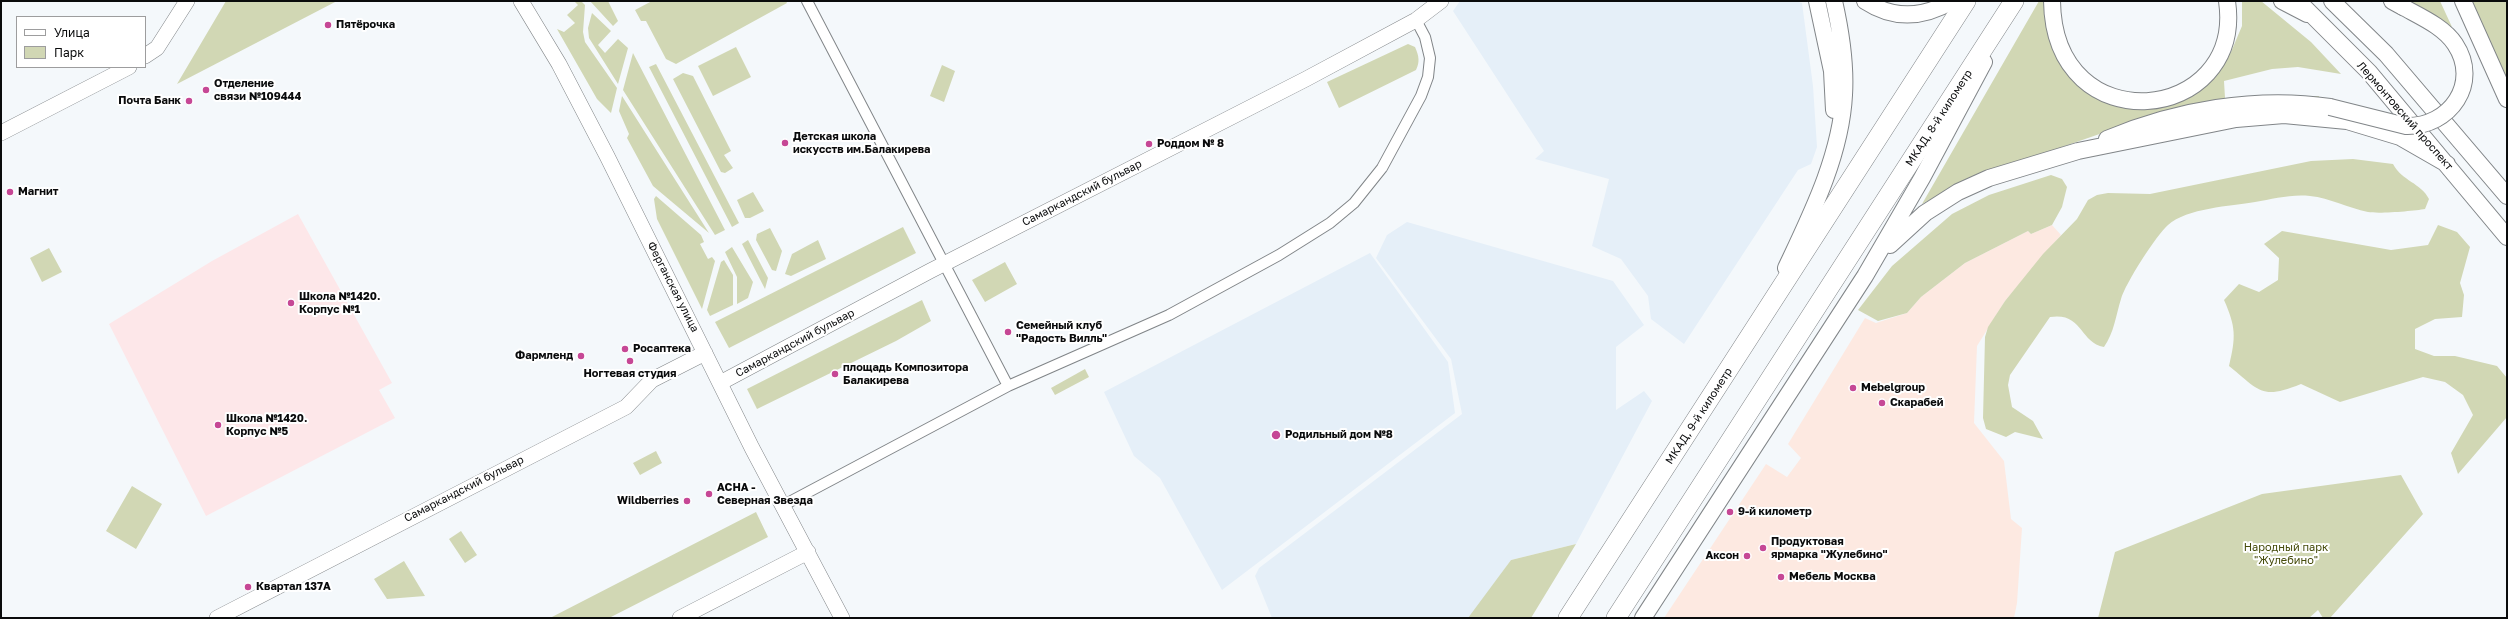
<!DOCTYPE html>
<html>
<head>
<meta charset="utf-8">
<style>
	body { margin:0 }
	#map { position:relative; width:2508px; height:619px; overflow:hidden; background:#f4f8fb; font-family:"Golos Text",sans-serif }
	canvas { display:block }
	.frame { position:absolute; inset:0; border:2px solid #0a0b0c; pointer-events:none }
	.legend { position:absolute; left:16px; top:16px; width:130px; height:52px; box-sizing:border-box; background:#fff; border:1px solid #9d9d9e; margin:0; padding:5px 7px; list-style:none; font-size:12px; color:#0a0b0c }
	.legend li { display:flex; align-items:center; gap:8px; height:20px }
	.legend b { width:20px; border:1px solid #9d9d9e }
</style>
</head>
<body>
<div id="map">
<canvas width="2508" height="619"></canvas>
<div class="frame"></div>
<ul class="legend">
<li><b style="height:5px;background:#fff"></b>Улица</li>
<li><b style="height:11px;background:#d1d7b4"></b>Парк</li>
</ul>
</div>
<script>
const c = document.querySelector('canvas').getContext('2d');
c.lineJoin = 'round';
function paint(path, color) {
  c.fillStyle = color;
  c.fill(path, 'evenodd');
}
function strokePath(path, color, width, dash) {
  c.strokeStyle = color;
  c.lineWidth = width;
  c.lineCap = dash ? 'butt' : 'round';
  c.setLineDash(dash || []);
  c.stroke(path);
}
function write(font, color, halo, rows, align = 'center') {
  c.font = font + ' "Golos Text",sans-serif';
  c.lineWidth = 4;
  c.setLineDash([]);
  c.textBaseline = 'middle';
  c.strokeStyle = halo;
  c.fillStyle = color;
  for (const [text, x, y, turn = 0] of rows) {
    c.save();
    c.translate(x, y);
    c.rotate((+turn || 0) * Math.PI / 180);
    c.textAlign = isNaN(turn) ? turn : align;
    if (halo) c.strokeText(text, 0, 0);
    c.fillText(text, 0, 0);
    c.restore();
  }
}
const commercial = new Path2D(`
	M2052 225 2061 235 2005 301 1977 346 1974 423 2004 461 2011 519 2022 528 2017 603 2014 618H1664L1766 464 1787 477 1801 458 1788 444 1865 318 1876 323 1907 313 1921 297 1965 263 2028 231 2031 234Z`);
const built = new Path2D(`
	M1460 1H1795L1802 3 1813 86 1817 147 1811 164 1798 170 1684 344 1651 319 1648 296 1621 259 1592 246 1609 179 1535 159 1544 151 1453 11Z
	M1407 222 1613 281 1644 325 1616 347V410L1644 391 1652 401 1576 544 1511 560 1470 618H1272L1255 576 1259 568 1462 414 1451 359 1376 258 1387 235Z
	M1370 253 1448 362 1455 413 1222 590 1160 478 1134 456 1104 392Z`);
const education = new Path2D(`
	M298 214 392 383 379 390 395 418 206 516 109 324 212 261Z`);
const green = new Path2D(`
	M226 1H337L177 84Z
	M574 1H581L585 5 583 32 585 42 617 88 611 113 597 99 557 29 564 32 575 23 567 15 578 5Z
	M590 1H608L618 21 613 26Z
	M652 1H786L787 3 676 64 666 59 646 21H641L635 10Z
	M2039 1H2048L2049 30 2062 61 2124 105 2211 78 2231 52 2242 26V1H2261L2311 42 2341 74 2298 67 2272 69 2224 81 2225 98 2319 96V98L2137 121 1967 180 1922 204Z
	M2407 1H2440L2452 27Z
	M2466 1H2507V90Z
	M592 13 611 31 598 45 605 53 618 39 628 48 618 84 589 38 588 28Z
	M1408 44 1415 47C1419 56 1420 62 1416 70L1339 108 1327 82Z
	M736 47 751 77 713 96 698 66Z
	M633 53 725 230 715 235 623 90Z
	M656 64 739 223 732 227 649 67Z
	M942 65 955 71 944 102 930 96Z
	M683 73 693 76 731 151 724 155 733 168 725 173 721 172 673 79Z
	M622 96 709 233 653 186 627 138 629 134 619 111Z
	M2353 159 2393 164C2402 181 2421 183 2429 199L2425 209C2414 211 2379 214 2368 212 2348 208 2330 198 2310 196 2291 194 2273 199 2255 202 2231 206 2187 208 2168 225 2157 234 2125 284 2121 299 2116 315 2114 333 2104 347 2079 342 2083 312 2050 317L2010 375 2008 385 2012 407 2033 421 2043 439 2015 432 2006 437 1986 429 1983 418 1985 337 1988 327 2005 301 2043 254 2077 219 2088 200 2097 195 2108 193 2150 194 2311 161Z
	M2051 175 2062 179 2067 187 2062 207 2052 225 2031 234 2028 231 1965 263 1921 297 1907 313 1878 321 1858 310 1892 266 1952 214 1989 195Z
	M753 192 764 211 750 218H745L737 200Z
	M656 196 701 235 704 242 700 244 708 259 712 257 715 261 702 309 657 219 654 199Z
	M2438 225 2457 232 2470 247 2460 283 2464 295 2462 317 2435 319 2415 329V349L2434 356H2455L2497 366 2507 378V417L2458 474 2451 453 2473 415 2463 395 2445 382 2423 377 2340 402 2301 384C2261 400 2260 391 2229 366 2236 337 2236 327 2224 300L2239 284 2259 292 2278 280 2279 258 2264 244 2282 231 2391 250 2428 245Z
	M903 227 916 253 729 348 715 322Z
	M770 228 782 251 776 271 772 270 756 240 757 234Z
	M748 240 768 278 765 289 742 244Z
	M818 240 826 259 791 276 785 274 792 254Z
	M732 247 753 282 748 298 737 304V277L725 252Z
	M49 248 62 272 42 282 30 258Z
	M724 260 733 275V305L710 316 707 310 721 262Z
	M1005 262 1017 284 985 302 972 280Z
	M922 300 931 321 896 341 757 409 747 389Z
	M1085 369 1089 377 1055 395 1051 388Z
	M656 451 662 463 640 475 633 463Z
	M2401 475 2423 514 2330 618H2323L2318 610 2309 618H2098L2115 552 2262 494Z
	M132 486 162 504 136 549 106 531Z
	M756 512 768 537 609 618H550Z
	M461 531 477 555 465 563 449 539Z
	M1576 544 1531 618H1468L1511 560Z
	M404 561 425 596 387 599 374 579Z`);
const street = new Path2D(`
	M807 1 1008 386
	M782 506 1008 386 1169 315 1279 255 1330 223 1354 203 1382 168 1421 96 1428 77 1430 58 1425 37 1416 20`);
const secondary = new Path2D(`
	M521 1 559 64 607 156 752 448 842 618
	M145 56 157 48 187 1
	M1 133 129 67
	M720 383 930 271 1306 79 1416 20 1441 1
	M217 618 626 407 652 380 705 353
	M680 618 808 552`);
const primary = new Path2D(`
	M1817 1 1832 71 1834 110
	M1865 1C1894 20 1923 18 1952 1
	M2052 1C2054 145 2245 124 2227 1
	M2282 1 2307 14
	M2298 1 2369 72 2507 237
	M2332 1 2386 54 2507 196
	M2392 1 2403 7
	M2463 1 2507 99
	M2107 139C2176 110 2256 96 2330 107
	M1890 245 1925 213 1958 192 1989 178 2078 151 2236 119 2284 115 2347 121 2400 137 2447 164
	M1786 268C1811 215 1841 155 1844 95 1846 63 1841 32 1834 1
	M1643 618 1865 276 1922 178 1984 62`);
const highway = new Path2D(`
	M1568 618 1966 1
	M1616 618 2014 1`);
const primaryBridge = new Path2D(`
	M2330 107 2406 126C2450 127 2481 83 2455 44 2444 27 2421 17 2403 7`);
const markers = [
	[328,25,4,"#c64795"],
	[206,90,4,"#c64795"],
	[189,101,4,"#c64795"],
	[785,143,4,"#c64795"],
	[1149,144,4,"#c64795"],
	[10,192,4,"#c64795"],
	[291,303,4,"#c64795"],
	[1008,332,4,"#c64795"],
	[625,349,4,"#c64795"],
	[581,356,4,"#c64795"],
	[630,361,4,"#c64795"],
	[835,374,4,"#c64795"],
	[1853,388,4,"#c64795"],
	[1882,403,4,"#c64795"],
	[218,425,4,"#c64795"],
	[1276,435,5,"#c64795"],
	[709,494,4,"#c64795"],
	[687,501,4,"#c64795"],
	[1730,512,4,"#c64795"],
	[1763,548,4,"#c64795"],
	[1747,556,4,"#c64795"],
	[1781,577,4,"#c64795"],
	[248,587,4,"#c64795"]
];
const poiNames = [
	["Пятёрочка",336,25],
	["Отделение",214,84],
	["связи №109444",214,97],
	["Почта Банк",181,101,"right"],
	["Детская школа",793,137],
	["искусств им.Балакирева",793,150],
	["Роддом № 8",1157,144],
	["Магнит",18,192],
	["Школа №1420.",299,297],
	["Корпус №1",299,310],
	["Семейный клуб",1016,326],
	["\"Радость Вилль\"",1016,339],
	["Росаптека",633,349],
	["Фармленд",573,356,"right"],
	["площадь Композитора",843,368],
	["Балакирева",843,381],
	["Ногтевая студия",630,374,"center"],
	["Mebelgroup",1861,388],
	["Скарабей",1890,403],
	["Школа №1420.",226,419],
	["Корпус №5",226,432],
	["Родильный дом №8",1285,435],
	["АСНА -",717,488],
	["Северная Звезда",717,501],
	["Wildberries",679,501,"right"],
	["9-й километр",1738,512],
	["Продуктовая",1771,542],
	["ярмарка \"Жулебино\"",1771,555],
	["Аксон",1739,556,"right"],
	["Мебель Москва",1789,577],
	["Квартал 137А",256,587]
];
const streetNames = [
	["Лермонтовский проспект",2405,116,49],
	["МКАД, 8-й километр",1939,118,-57],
	["Самаркандский бульвар",1082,193,-27],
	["Ферганская улица",673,287,63],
	["Самаркандский бульвар",795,343,-28],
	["МКАД, 9-й километр",1699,416,-57],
	["Самаркандский бульвар",464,489,-27]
];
const parkNames = [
	["Народный парк",2286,548],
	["\"Жулебино\"",2286,561]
];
paint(commercial, '#fde9e1');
paint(built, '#e5eff8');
paint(education, '#fde7e9');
paint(green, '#d1d7b4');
strokePath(street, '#818588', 12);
strokePath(secondary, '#818588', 16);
strokePath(primary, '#818588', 18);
strokePath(highway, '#818588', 20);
strokePath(street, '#fff', 10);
strokePath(secondary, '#fff', 15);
strokePath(primary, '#fff', 16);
strokePath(highway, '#fff', 19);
strokePath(primaryBridge, '#818588', 18, []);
strokePath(primaryBridge, '#fff', 16);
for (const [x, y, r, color] of markers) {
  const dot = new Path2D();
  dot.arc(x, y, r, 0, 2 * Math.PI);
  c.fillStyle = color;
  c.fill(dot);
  strokePath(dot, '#fff', 1.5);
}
write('bold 11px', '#0a0b0c', '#fff', poiNames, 'left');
write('11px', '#0a0b0c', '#fff', streetNames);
write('11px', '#464c0b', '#fff', parkNames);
</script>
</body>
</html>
